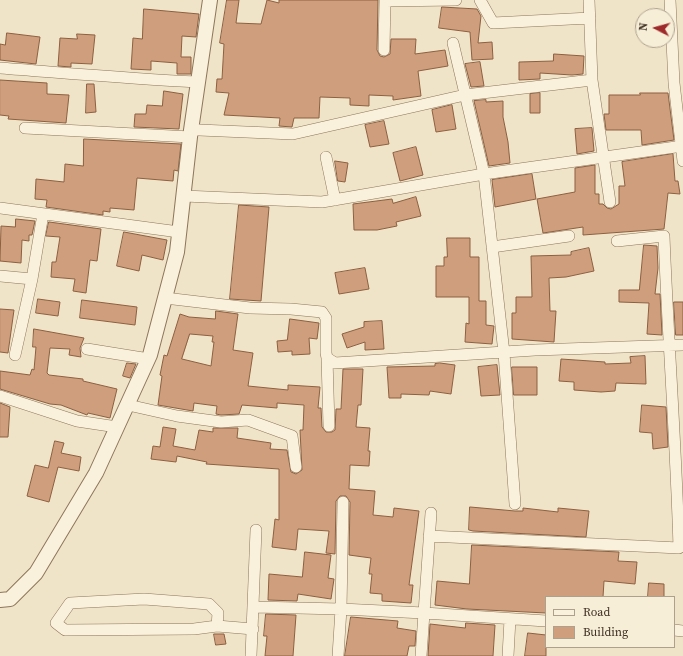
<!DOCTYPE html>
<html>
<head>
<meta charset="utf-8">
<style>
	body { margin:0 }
	#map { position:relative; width:683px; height:656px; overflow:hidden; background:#f0e4c8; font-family:"Source Serif 4",serif }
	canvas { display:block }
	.legend { position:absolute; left:545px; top:596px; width:130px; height:52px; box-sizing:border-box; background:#f7eed8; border:1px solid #ada18e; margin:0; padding:5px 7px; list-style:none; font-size:12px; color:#3d2e20 }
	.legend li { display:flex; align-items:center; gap:8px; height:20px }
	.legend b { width:20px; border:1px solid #ada18e }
	.north { position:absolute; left:635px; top:8px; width:40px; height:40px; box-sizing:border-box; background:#f7eed8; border:1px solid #ada18e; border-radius:50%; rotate:276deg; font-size:11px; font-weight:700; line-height:16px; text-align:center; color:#3d2e20 }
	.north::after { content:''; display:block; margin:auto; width:14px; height:18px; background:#9e2a2b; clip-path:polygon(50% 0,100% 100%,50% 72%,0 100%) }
</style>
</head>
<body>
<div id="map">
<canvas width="683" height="656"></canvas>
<ul class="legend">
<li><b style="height:5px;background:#faf1dc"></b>Road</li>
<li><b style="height:11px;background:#cf9f7d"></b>Building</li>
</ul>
<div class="north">N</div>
</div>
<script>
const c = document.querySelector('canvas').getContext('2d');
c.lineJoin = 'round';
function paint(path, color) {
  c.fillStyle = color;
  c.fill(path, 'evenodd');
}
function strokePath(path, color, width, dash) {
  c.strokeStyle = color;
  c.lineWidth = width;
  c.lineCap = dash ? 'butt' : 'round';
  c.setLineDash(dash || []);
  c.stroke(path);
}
const building = new Path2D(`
	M227 0H239L236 23 261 24 267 0 279 3V0H378L377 50 380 56 384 57 390 54 391 39H416L415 54 445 50 448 66 418 71 421 96 393 100V96L369 95V106L350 105V98L320 97 319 118H294L292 127 279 126 280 118 224 115 229 93 216 92 217 79H222L224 44 220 43Z
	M442 7 477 9 481 16 478 43 492 42 493 59 472 60 470 32 439 28Z
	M144 9 199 14 196 37 182 36 181 57H191V74H177V63L151 61V70L131 69 133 38 142 39Z
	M7 33 40 37 36 64 0 60V44L5 45Z
	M77 34 95 35 92 64 71 63V67L58 66 60 38 77 39Z
	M554 54 584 56 583 74 572 75 540 73V79L519 80V62L553 61Z
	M480 62 484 86 471 87 465 64Z
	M0 80 47 83V94L69 95 66 123 8 119 9 116 0 115Z
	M87 84H94L96 112 86 113Z
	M164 91 183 94 179 129 134 127 135 114H146L147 105 162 106Z
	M540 93V113H530V94Z
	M640 93H668L674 140 642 145 641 130H606L604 114H609V95H640Z
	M486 100V102L503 101V117L508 142 510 163 489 166 474 101Z
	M452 105 456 129 436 132 432 110Z
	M384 121 389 144 370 147 365 125Z
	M592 128 594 151 577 154 575 129Z
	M84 139 181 144 178 171 174 170 173 181 137 178 134 210 110 208V212L103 211V215L46 207 47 200 35 199 36 179 64 182 65 164 83 166Z
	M416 147 423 175 400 181 393 153Z
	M673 154 675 181H678L680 194 668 193 664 229 583 235V227L543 233 537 199 575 192V168L595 165V194H599V204H603L607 208 611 209 619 204V186H625L622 162Z
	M335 161 348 163 345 182 338 181Z
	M532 174 536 199 495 207 492 180Z
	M416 197 421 216 396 222 397 226 377 230H354L353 204 392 199 393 203Z
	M239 205 269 207 261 301 230 299Z
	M16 219 35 221 32 235H29V241L22 240 21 263 0 261 1 226 15 227Z
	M49 222 101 229 97 261 90 260 86 293 73 291 75 279 51 277 52 262H56L60 237 46 236Z
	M124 232 167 240 163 260 142 255 139 271 117 266Z
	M447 238H470V257H479V301H486V325L494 326 492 344 465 342 466 323 469 324V297H436V266H444V257H447Z
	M644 245 657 246 658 268 655 294H660L662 335 647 334 649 303 619 302V290H639Z
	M589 248 594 271 566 277 549 278 550 311H556L554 342 512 339V313H516V297H532L531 256 571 255V252Z
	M365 268 369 289 339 294 335 273Z
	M38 299 60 302 58 316 36 313Z
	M82 300 137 307 135 325 80 318Z
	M674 302H683V335H676Z
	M0 309 14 310 8 353 0 352Z
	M216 311 238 314 233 350 253 353 248 386 288 390V385L320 387 318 408H321L322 427 326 432H332L335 430 336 409H341L343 369H363L361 405H358L356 427 370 428 368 451H370L369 466 350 465 349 489 375 491 373 515 393 517 394 508 419 511 409 585H413L411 603 382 601V594L370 593 372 574H369L371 558 349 555 350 502 346 496H340L336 501 335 554 326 553 329 531 298 529 296 550 272 547 275 519 279 520V469L206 464 207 462 177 456 176 462 151 459 153 446 160 447 163 427 176 429 173 446 195 450 199 430 213 432V428H238L237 438 271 443 270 449 287 450 291 472 296 474 302 470 300 430H303L304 405 277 403V408L242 405 239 414 221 415 216 414 217 406 194 403 193 411 158 405 162 376 160 375 164 355 167 356 180 314 189 317 215 319ZM190 334 213 336 212 342H214L211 366 182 359Z
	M290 319 319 323 317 339 309 338 310 354 292 355V351L278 352 277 341 287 340Z
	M382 321 384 349 365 350V342L347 348 342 334 364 327V322Z
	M34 329 84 338 80 348 81 357 69 355 70 349 50 348 47 373 49 375 83 379V381L117 389 110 418 88 413 87 415 61 405 50 404 0 389V371L30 375 32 369 34 370 36 347H33Z
	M645 356 646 384 616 383 615 391 601 392 574 390V382L559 381 561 359 605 362V364L631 363 630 357Z
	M127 363 136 364 130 378 123 376Z
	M440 363 455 365 451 394 430 391 429 395 401 394V398H389L387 367 435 366V364Z
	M497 365 500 395 481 396 478 367Z
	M512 367H537V395H514Z
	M0 403 10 407 8 437H0Z
	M642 405 666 407 668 447 653 449 652 433 640 432Z
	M55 441 64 443 61 453 81 457 79 471 58 467 49 502 27 496 35 465 48 468Z
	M470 507 515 511H523V508L558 512V508L589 511 586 537 473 531 469 530Z
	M472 545 619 552 618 561 637 562 635 584 604 581 603 597H546V613L467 609 435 605 437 581 469 584Z
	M305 552 331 555 328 578 334 579 331 599 298 594 297 601 268 600 269 574 302 577Z
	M649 583 664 584V597H648Z
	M266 614 296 615 293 656H265L267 636H264Z
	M351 617 398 621 397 628 416 631 415 646H409L407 656H345Z
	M466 623 495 625 493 656H428L430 624 465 628Z
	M528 633 546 635V656H525Z
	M214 634H224L226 644 216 645Z`);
const minor = new Path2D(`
	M480 0 493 23 590 18
	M589 0 592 80 610 202
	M670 0 674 83 683 161
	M385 1 456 0
	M384 50 385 0
	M0 68C66 73 132 79 198 82
	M25 128 190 137 192 130H199L293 134 465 95 592 80
	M326 157 335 200
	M184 196 322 202 484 174 453 43
	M0 208 179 232
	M492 247 569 236
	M0 276 32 279 15 355
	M32 279 43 214
	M165 298 250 308 291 309 322 312 326 318V353L327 358 335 363 535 350 683 345
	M87 349 149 359
	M327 358 329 426
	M0 396 77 421 117 427
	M128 405 177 416 221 422 248 420 292 436 296 467
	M515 504 504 353 484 174 683 146
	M429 536 679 548C676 443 668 340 664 236L617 241
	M254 607 341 609 343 502
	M217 626 218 613 209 604 144 599 70 603 56 623 65 630 194 629 217 626 253 629
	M674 630 683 631
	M251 656 256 530
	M338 656 341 609 424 613 431 513
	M421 656 424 613 546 621
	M508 656 510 619`);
const tertiary = new Path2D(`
	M0 600 10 599 36 573 96 473 150 355 177 252 190 137 210 0`);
paint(building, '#cf9f7d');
strokePath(building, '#8d5f41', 1);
strokePath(minor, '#8d765c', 12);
strokePath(tertiary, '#8d765c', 16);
strokePath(minor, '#faf1dc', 11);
strokePath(tertiary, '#faf1dc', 14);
</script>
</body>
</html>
